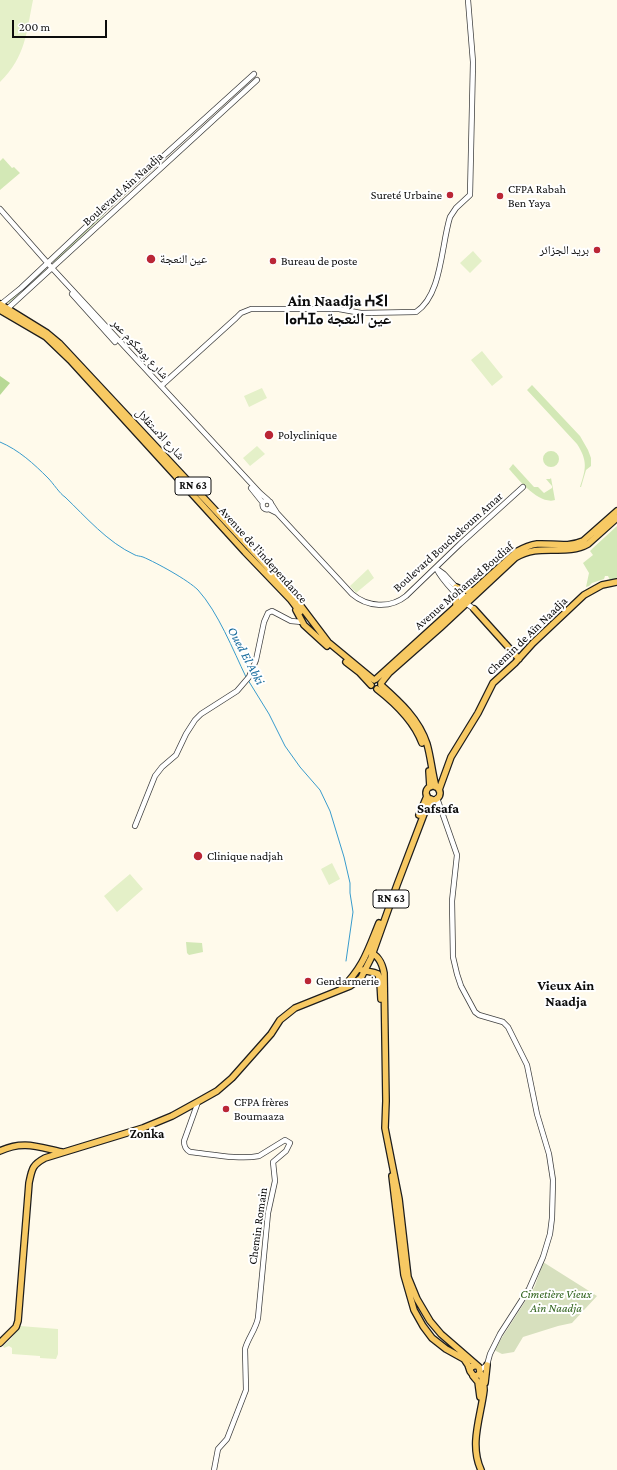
<!DOCTYPE html>
<html>
<head>
<meta charset="utf-8">
<style>
	body { margin:0 }
	#map { position:relative; width:617px; height:1470px; overflow:hidden; background:#fffaeb; font-family:"Crimson Pro",serif }
	canvas { display:block }
	.scale { position:absolute; left:12px; top:20px; width:95px; height:18px; box-sizing:border-box; border:2px solid #0c0c0c; border-top:0; padding-left:5px; font-size:12px; line-height:14px; white-space:nowrap; color:#0c0c0c; -webkit-text-stroke:3px #fff; paint-order:stroke }
</style>
</head>
<body>
<div id="map">
<canvas width="617" height="1470"></canvas>
<div class="scale">200 m</div>
</div>
<script>
const c = document.querySelector('canvas').getContext('2d');
c.lineJoin = 'round';
function paint(path, color) {
  c.fillStyle = color;
  c.fill(path, 'evenodd');
}
function strokePath(path, color, width, dash) {
  c.strokeStyle = color;
  c.lineWidth = width;
  c.lineCap = dash ? 'butt' : 'round';
  c.setLineDash(dash || []);
  c.stroke(path);
}
function write(font, color, halo, rows, align = 'center') {
  c.font = font + ' "Crimson Pro","Noto Naskh Arabic","Noto Sans Tifinagh",serif';
  c.lineWidth = 4;
  c.setLineDash([]);
  c.textBaseline = 'middle';
  c.strokeStyle = halo;
  c.fillStyle = color;
  for (const [text, x, y, turn = 0] of rows) {
    c.save();
    c.translate(x, y);
    c.rotate((+turn || 0) * Math.PI / 180);
    c.textAlign = isNaN(turn) ? turn : align;
    if (halo) c.strokeText(text, 0, 0);
    c.fillText(text, 0, 0);
    c.restore();
  }
}
const green = new Path2D(`
	M3 158 12 168 14 167 20 173 0 190V161Z
	M103 214 104 215 54 263 53 262Z
	M45 268 46 269 9 303 8 302Z
	M532 385 580 436 588 450 591 458V466L586 470 581 487H580C586 469 588 461 577 444L527 390Z
	M543 459a8 8 0 1 1 16 0a8 8 0 1 1-16 0Z
	M513 464 534 487H538L544 493 552 488V486L546 479H550L551 478 555 500C539 505 518 479 509 469Z
	M617 526V579L610 580 608 576H605L604 579 592 583 589 586 586 587 589 573 583 563 593 555 590 551 593 548Z
	M186 942 202 943 203 952 189 955 187 953Z`);
const forest = new Path2D(`
	M0 376 10 383 0 395Z`);
const cemetery = new Path2D(`
	M543 1262 597 1296 572 1323 558 1326 523 1337 514 1352 502 1354 494 1350 535 1286Z`);
const pitch = new Path2D(`
	M0 0H33C26 34 26 56 0 82Z
	M473 251 482 261 470 273 460 263Z
	M482 351 503 377 492 386 471 360Z
	M262 388 267 398 249 407 244 396Z
	M257 446 265 454 250 466 243 458Z
	M368 569 374 578 356 593 350 586Z
	M332 863 340 879 329 885 321 869Z
	M130 874 143 889 117 912 104 896Z
	M20 1326 58 1329V1354L56 1359 40 1358V1356L12 1354V1348L9 1346 4 1348 3 1346 11 1339Z`);
const stream = new Path2D(`
	M0 442C19 450 34 464 48 478 53 483 60 494 65 497 86 517 107 542 135 555 137 556 140 556 143 557 157 563 188 580 198 590 218 612 233 650 246 677
	M248 680 269 714 285 746 300 767 320 790 330 811 344 857 350 883V893L353 912 346 961`);
const minor = new Path2D(`
	M0 209 52 268 260 493 268 500
	M72 294 115 342
	M0 305 21 288 106 208 254 74
	M6 310 257 80
	M161 386 236 318 241 313 251 309H339L361 313 416 312C442 295 441 246 450 217L456 208 470 195 473 62 468 0
	M251 488 263 503
	M262.5 505a4.5 4.5 0 1 1 9 0a4.5 4.5 0 1 1-9 0Z
	M269 509 277 513 272 505
	M277 513 352 594C367 607 390 609 406 596L460 544 523 487
	M436 568C443 582 461 600 474 609
	M437 569 444 574 467 599
	M437 798 457 855 452 901 453 957 457 974 461 986 475 1012 479 1015 503 1022 508 1027 527 1065 537 1114 549 1154 553 1180 552 1218 550 1234 543 1257 529 1289 500 1334 490 1354 487 1365 480 1370
	M135 826 155 776 162 767 176 755 186 734 195 720 201 714 237 691 249 677 256 660 264 622 268 613 272 611 291 621 302 622
	M198 1102 184 1141C184 1146 185 1149 190 1152 210 1154 240 1160 259 1156L285 1140 290 1143 286 1151 273 1162 275 1181 268 1213 258 1318C256 1329 248 1338 245 1349L246 1390 227 1439 218 1449 214 1470`);
const major = new Path2D(`
	M0 304 47 333 59 343 228 524 291 593 328 642 374 680
	M0 310 46 337 70 360 245 552 291 600 300 612
	M456 587 463 590 473 591
	M456 606V592
	M474 609 519 659
	M296 610 304 625 327 646
	M346 662 359 672 371 685
	M376 679 516 552C523 548 529 545 537 544 553 543 567 548 583 541L617 511
	M381 683 389 673 440 628 515 558C540 542 565 557 588 544L617 518
	M381 685C400 702 419 719 427 744 431 758 432 773 436 787
	M377 689C395 703 414 721 422 743
	M429 771 430 787
	M426 793a7 7 0 1 1 14 0a7 7 0 1 1-14 0Z
	M439 790 451 757 478 713 493 683 515 663 533 643 584 595 602 585 617 582
	M419 815 427 796
	M368 951C378 955 382 962 384 973L386 1101 385 1128 399 1199 408 1277 417 1299 430 1321 441 1334 479 1367 480 1372C479 1375 476 1377 473 1375L470 1371C470 1367 473 1365 477 1366
	M359 969C366 972 372 971 378 974L380 982 381 999
	M341 989C363 968 368 950 379 923
	M0 1151C23 1140 38 1147 62 1152
	M392 1176 404 1275 414 1310 423 1326 432 1338 446 1349 464 1359 468 1365 470 1371
	M0 1343 16 1327 18 1321 29 1183C32 1169 32 1165 45 1158L143 1128 172 1116 201 1100 217 1091 232 1078 271 1034 280 1020 295 1008 350 986 361 978 371 958 397 885 424 814 431 799
	M480 1372C482 1377 484 1384 484 1390 481 1416 469 1444 481 1470
	M473 1376 478 1382 480 1397
	M485 1383 487 1365`);
const markers = [
	[450,195,4,"#ba2636"],
	[500,196,4,"#ba2636"],
	[597,250,4,"#ba2636"],
	[151,259,5,"#ba2636"],
	[273,261,4,"#ba2636"],
	[269,435,5,"#ba2636"],
	[198,856,5,"#ba2636"],
	[308,981,4,"#ba2636"],
	[226,1109,4,"#ba2636"]
];
const shields = [
	[193,486,36],
	[391,899,36]
];
const shieldNames = [
	["RN 63",193,486],
	["RN 63",391,899]
];
const streetNames = [
	["Boulevard Ain Naadja",123,189,-42],
	["شارع بوشكوم عمر",140,349,47],
	["شارع الاستقلال",160,434,47],
	["Boulevard Bouchekoum Amar",448,542,-42],
	["Avenue de l'independance",263,555,48],
	["Avenue Mohamed Boudiaf",464,586,-41],
	["Chemin de Aïn Naadja",527,636,-44],
	["Chemin Romain",258,1226,-82]
];
const poiNames = [
	["CFPA Rabah",508,189],
	["Ben Yaya",508,203],
	["Sureté Urbaine",442,195,"right"],
	["بريد الجزائر",589,250,"right"],
	["عين النعجة",160,259],
	["Bureau de poste",281,261],
	["Polyclinique",278,435],
	["Clinique nadjah",207,856],
	["Gendarmerie",316,981],
	["CFPA frères",234,1102],
	["Boumaaza",234,1116]
];
const parkNames = [
	["Cimetière Vieux",556,1294],
	["Ain Naadja",556,1308]
];
const waterNames = [
	["Oued El Abki",246,656,62]
];
const neighbourhoodNames = [
	["Zonka",147,1134]
];
const quarterNames = [
	["Safsafa",438,809],
	["Vieux Ain",566,986],
	["Naadja",566,1002]
];
const districtNames = [
	["Ain Naadja ⵄⵉⵏ",338,301],
	["ⵏⴰⵄⵊⴰ عين النعجة",338,319]
];
paint(green, '#d3e8b6');
paint(forest, '#b8d995');
paint(cemetery, '#d7e0be');
paint(pitch, '#e4f0c8');
strokePath(stream, '#389bcc', 1);
strokePath(minor, '#3f3f3f', 6);
strokePath(major, '#1d1d1d', 8);
strokePath(minor, '#fff', 4.5);
strokePath(major, '#f7c963', 5.5);
for (const [x, y, r, color] of markers) {
  const dot = new Path2D();
  dot.arc(x, y, r, 0, 2 * Math.PI);
  c.fillStyle = color;
  c.fill(dot);
  strokePath(dot, '#fff', 1.5);
}
for (const [x, y, w] of shields) {
  const box = new Path2D();
  box.roundRect(x - w / 2, y - 9, w, 18, 3);
  c.fillStyle = '#fff';
  c.fill(box);
  strokePath(box, '#0c0c0c', 1);
}
write('bold 11px', '#0c0c0c', null, shieldNames);
write('12px', '#0c0c0c', '#fff', streetNames);
write('12px', '#0c0c0c', '#fff', poiNames, 'left');
write('italic 12px', '#30631d', '#fff', parkNames);
write('italic 13px', '#176b9c', '#fff', waterNames);
write('bold 13px', '#0c0c0c', '#fff', neighbourhoodNames);
write('bold 14px', '#0c0c0c', '#fff', quarterNames);
write('bold 16px', '#0c0c0c', '#fff', districtNames);
</script>
</body>
</html>
